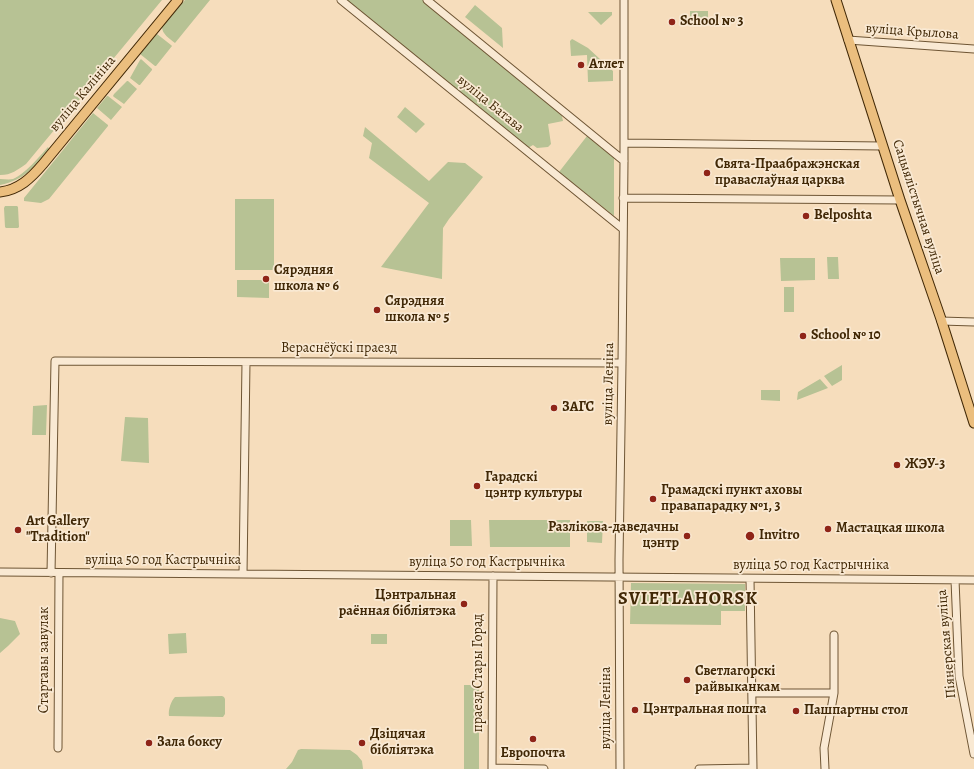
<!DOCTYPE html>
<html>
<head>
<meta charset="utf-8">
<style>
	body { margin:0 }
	canvas { display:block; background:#f6ddbc }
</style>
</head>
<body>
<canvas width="974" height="769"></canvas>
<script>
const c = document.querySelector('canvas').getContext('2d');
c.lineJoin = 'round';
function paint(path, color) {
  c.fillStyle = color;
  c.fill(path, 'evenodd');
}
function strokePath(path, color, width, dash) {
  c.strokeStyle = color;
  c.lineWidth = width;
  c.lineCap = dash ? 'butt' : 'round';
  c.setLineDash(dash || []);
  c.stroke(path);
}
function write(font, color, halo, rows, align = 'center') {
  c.font = font + ' Alegreya,serif';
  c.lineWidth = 3.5;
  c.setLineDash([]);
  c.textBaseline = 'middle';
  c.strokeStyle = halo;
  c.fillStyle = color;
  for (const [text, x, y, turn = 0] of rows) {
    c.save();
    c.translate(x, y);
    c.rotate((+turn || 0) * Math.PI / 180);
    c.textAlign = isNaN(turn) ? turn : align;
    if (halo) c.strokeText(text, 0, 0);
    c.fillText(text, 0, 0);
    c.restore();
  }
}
const green = new Path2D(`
	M0 0H162L26 164C17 170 12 175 0 175Z
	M185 0H210L175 43C170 39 162 34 162 27Z
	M347 0H424L561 112 563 121 548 124 551 144 548 147 537 148 533 145 528 148Z
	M475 5 502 28 503 48 465 17Z
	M690 11H708V23H690Z
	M588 12H612V15L601 25Z
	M157 34 171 45 172 46 156 66H155L140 54 156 35Z
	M572 39 574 40 588 48 613 71V81L588 82 587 55 571 56 570 41Z
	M141 59 152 69V70L140 85H139L130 78 140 60Z
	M127 81H128L137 89 124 104 114 97 113 96 114 94Z
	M107 96H108L122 107 111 120 97 108Z
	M405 107 425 124 416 133 397 117Z
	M93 113 108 125V126L49 199 41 203 24 201V198Z
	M365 127 429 181 448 162 465 163 483 177 449 219 443 228 442 279 381 267 429 203 369 158 372 143 363 136Z
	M587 136 614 158V216L559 172Z
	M48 147 49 149C34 167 25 180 0 185V179C4 179 9 180 13 179 24 175 40 156 48 147Z
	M235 199H274V270H235Z
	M5 206H17L18 207 19 227 18 228H6L5 227 4 208Z
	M827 257H838L839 279H828Z
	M780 258H815V280L781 281Z
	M237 280H269V298L237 297Z
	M784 287H794V312H784Z
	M842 365V380L832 386 824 376Z
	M820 379 828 388 797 400 798 392Z
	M761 390H780V401L761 400Z
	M47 405 46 435H32L33 406Z
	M125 417 148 418 149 463 121 461Z
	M450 520H471L472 546H450Z
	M489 520H570V547H490Z
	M587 521H603L602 543 587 542Z
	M631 583 745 584V611H721V625L630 624Z
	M0 618 15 621 20 634 8 646 0 653Z
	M186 633 187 653 169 654 168 634Z
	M371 634H387V644H371Z
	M464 685H479V769H464Z
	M222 696 224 697 225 699V714L223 717 169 716C168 710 171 701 175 697Z
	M301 749 350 750 357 755 362 761 363 769H286L292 762 298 750Z`);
const minor = new Path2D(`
	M341 0 623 229
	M427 0 624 161
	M848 40 974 49
	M624 143 882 146
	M623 198 900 200
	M941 321 974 322
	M0 572 974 580
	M51 573 55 361 622 363
	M243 574 246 362
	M750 579 753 769
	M955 580 959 676 974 754
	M752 693H834
	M58 748 59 573
	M492 768 544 769
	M492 769 493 576
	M620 769 619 560 622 363 624 161V0
	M699 769 753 768
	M825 769 824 748 834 693V635`);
const major = new Path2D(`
	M836 0 900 200 941 319 974 423
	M0 192C19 190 31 178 43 164L178 0`);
const markers = [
	[672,22,4,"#8f2418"],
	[581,65,4,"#8f2418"],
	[707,173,4,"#8f2418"],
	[806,216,4,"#8f2418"],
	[266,279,4,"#8f2418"],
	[377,310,4,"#8f2418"],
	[803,336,4,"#8f2418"],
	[554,408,4,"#8f2418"],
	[897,465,4,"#8f2418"],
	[477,486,4,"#8f2418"],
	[653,499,4,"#8f2418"],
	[828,529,4,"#8f2418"],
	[18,530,4,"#8f2418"],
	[687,536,4,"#8f2418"],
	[750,536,5,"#8f2418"],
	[464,604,4,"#8f2418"],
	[687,680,4,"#8f2418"],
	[635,710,4,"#8f2418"],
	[796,711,4,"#8f2418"],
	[533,739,4,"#8f2418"],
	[149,743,4,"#8f2418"],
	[362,743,4,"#8f2418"]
];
const poiNames = [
	["School № 3",680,22],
	["Атлет",589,65],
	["Свята-Праабражэнская",715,165],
	["праваслаўная царква",715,181],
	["Belposhta",814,216],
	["Сярэдняя",274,271],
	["школа № 6",274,287],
	["Сярэдняя",385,302],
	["школа № 5",385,318],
	["School № 10",811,336],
	["ЗАГС",562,408],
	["ЖЭУ-3",905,465],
	["Гарадскі",485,478],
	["цэнтр культуры",485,494],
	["Грамадскі пункт аховы",661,491],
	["правапарадку №1, 3",661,507],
	["Art Gallery",26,522],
	["\"Tradition\"",26,538],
	["Разлікова-даведачны",679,528,"right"],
	["цэнтр",679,544,"right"],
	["Мастацкая школа",836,529],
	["Invitro",759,536],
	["Цэнтральная",456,596,"right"],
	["раённая бібліятэка",456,612,"right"],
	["Светлагорскі",695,672],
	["райвыканкам",695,688],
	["Цэнтральная пошта",643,710],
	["Пашпартны стол",804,711],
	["Дзіцячая",370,735],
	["бібліятэка",370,751],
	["Зала боксу",157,743],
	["Европочта",533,754,"center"]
];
const streetNames = [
	["вуліца Крылова",912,32,4],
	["вуліца Калініна",83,94,-50],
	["вуліца Батава",490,104,39],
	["Сацыялістычная вуліца",918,207,72],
	["Вераснёўскі праезд",339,349],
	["вуліца Леніна",609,384,-89],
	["вуліца 50 год Кастрычніка",163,561],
	["вуліца 50 год Кастрычніка",487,563],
	["вуліца 50 год Кастрычніка",811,566],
	["Піянерская вуліца",947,644,-95],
	["Стартавы завулак",45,660,-90],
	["праезд Стары Горад",479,673,-90],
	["вуліца Леніна",607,708,-90]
];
const districtNames = [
	["SVIETLAHORSK",688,600]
];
paint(green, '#b7c294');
strokePath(minor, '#6e5534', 9);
strokePath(major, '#412806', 11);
strokePath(minor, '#f9e9d3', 7);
strokePath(major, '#ebbe7e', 9);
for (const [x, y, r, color] of markers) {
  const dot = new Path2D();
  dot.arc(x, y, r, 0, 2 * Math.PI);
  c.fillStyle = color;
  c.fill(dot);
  strokePath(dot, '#f9e9d3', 1.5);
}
write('bold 14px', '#412806', '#f9e9d3', poiNames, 'left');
write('14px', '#412806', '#f9e9d3', streetNames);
c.letterSpacing = '1px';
write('bold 18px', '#412806', '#f9e9d3', districtNames);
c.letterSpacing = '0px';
</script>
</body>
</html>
